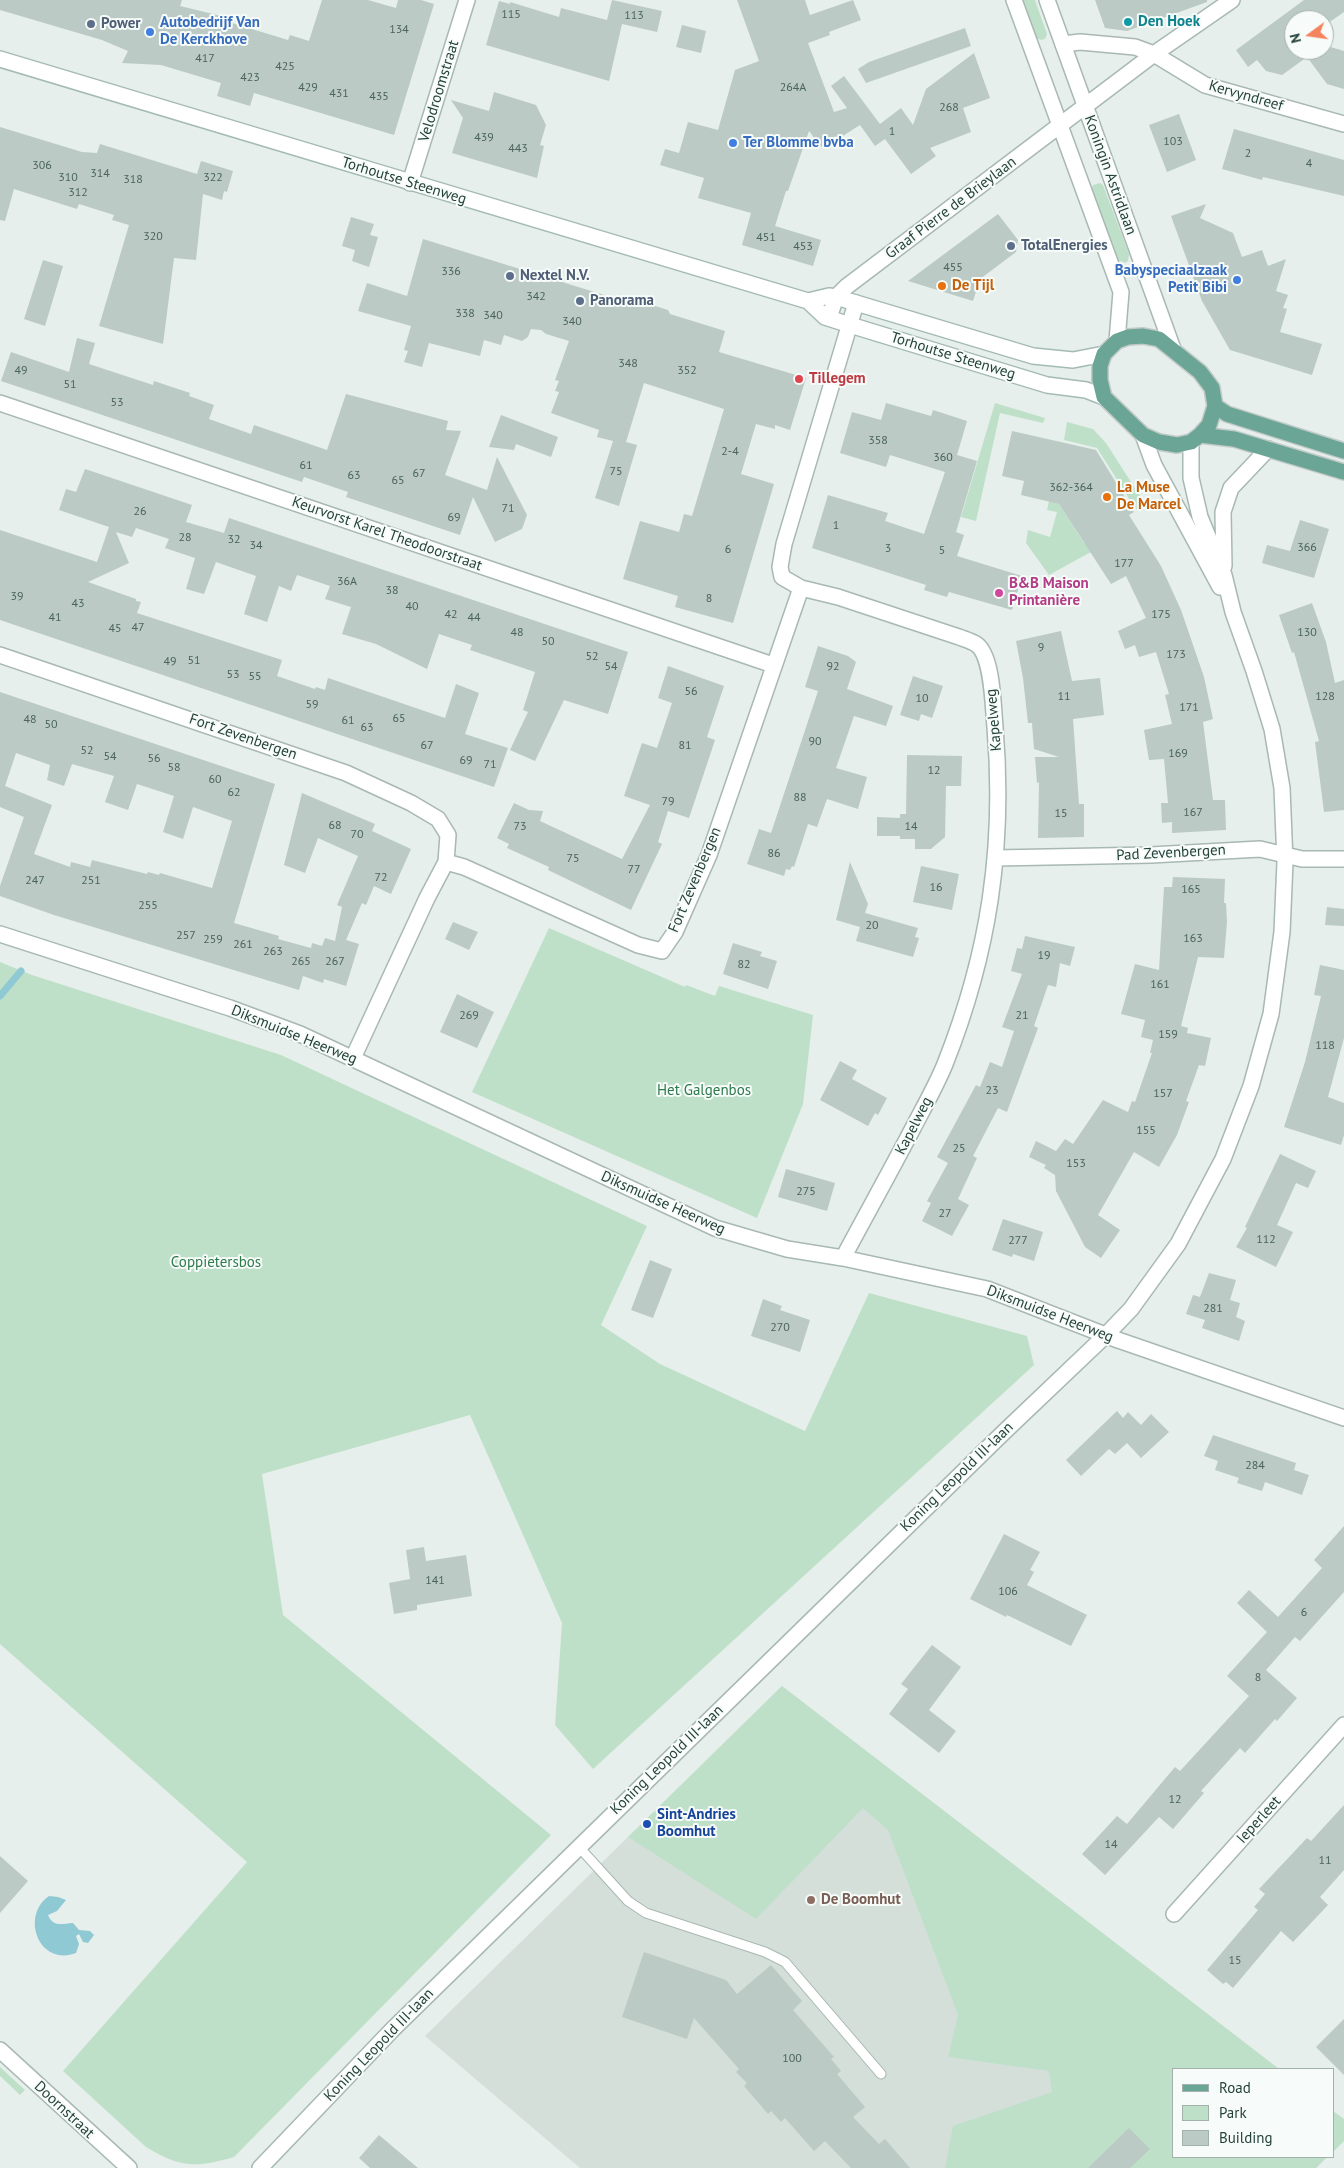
<!DOCTYPE html>
<html>
<head>
<meta charset="utf-8">
<style>
	body { margin:0 }
	#map { position:relative; width:1344px; height:2168px; overflow:hidden; background:#e6efeb; font-family:"PT Sans",sans-serif }
	canvas { display:block }
	.legend { position:absolute; left:1172px; top:2068px; width:162px; height:90px; box-sizing:border-box; background:#f7fbf9; border:1px solid #a3b1ad; margin:0; padding:6px 9px; list-style:none; font-size:15px; color:#24423a }
	.legend li { display:flex; align-items:center; gap:10px; height:25px }
	.legend b { width:25px; border:1px solid #a3b1ad }
	.north { position:absolute; left:1284px; top:10px; width:50px; height:50px; box-sizing:border-box; background:#f7fbf9; border:1px solid #a3b1ad; border-radius:50%; rotate:256deg; font-size:14px; font-weight:700; line-height:20px; text-align:center; color:#24423a }
	.north::after { content:''; display:block; margin:auto; width:18px; height:22px; background:#f4845f; clip-path:polygon(50% 0,100% 100%,50% 72%,0 100%) }
</style>
</head>
<body>
<div id="map">
<canvas width="1344" height="2168"></canvas>
<ul class="legend">
<li><b style="height:6px;background:#6aa596"></b>Road</li>
<li><b style="height:14px;background:#bfe0c8"></b>Park</li>
<li><b style="height:14px;background:#bbcac4"></b>Building</li>
</ul>
<div class="north">N</div>
</div>
<script>
const c = document.querySelector('canvas').getContext('2d');
c.lineJoin = 'round';
function paint(path, color) {
  c.fillStyle = color;
  c.fill(path, 'evenodd');
}
function strokePath(path, color, width, dash) {
  c.strokeStyle = color;
  c.lineWidth = width;
  c.lineCap = dash ? 'butt' : 'round';
  c.setLineDash(dash || []);
  c.stroke(path);
}
function write(font, color, halo, rows, align = 'center') {
  c.font = font + ' "PT Sans",sans-serif';
  c.lineWidth = 4;
  c.setLineDash([]);
  c.textBaseline = 'middle';
  c.strokeStyle = halo;
  c.fillStyle = color;
  for (const [text, x, y, turn = 0] of rows) {
    c.save();
    c.translate(x, y);
    c.rotate((+turn || 0) * Math.PI / 180);
    c.textAlign = isNaN(turn) ? turn : align;
    if (halo) c.strokeText(text, 0, 0);
    c.fillText(text, 0, 0);
    c.restore();
  }
}
const built = new Path2D(`
	M782 1686 1279 2069H1173V2157H1327L1316 2168H580L425 2036Z`);
const green = new Path2D(`
	M1021 0H1035L1047 34 1045 39 1041 40 1035 37Z
	M1100 183 1103 185 1129 254 1128 261 1125 263 1118 260 1091 191 1093 185Z
	M995 403 1045 418 1043 423 1000 413 976 521 961 517Z
	M1067 422 1093 429 1106 443 1147 507 1140 511 1135 508 1097 448 1064 440Z
	M1049 501 1059 504 1084 543 1126 516 1133 529 1049 575 1026 543 1028 530 1050 537 1057 512 1047 510Z
	M549 928 685 987 686 985 715 996 719 986 813 1015 803 1104 757 1218 472 1092Z
	M0 962 32 975 281 1055 647 1226 601 1325 660 1364 805 1431 869 1293 1027 1336 1034 1365 593 1769 555 1725 562 1623 470 1415 262 1474 283 1615 551 1835 234 2157C196 2168 180 2168 146 2147L63 2071 247 1862 0 1644Z
	M782 1686 1279 2069H1173V2157H1327L1316 2168H945L953 2126 1052 2092 1049 2071 948 2057 958 2015 888 1830 863 1808 756 1919 628 1837Z
	M0 2067 25 2090 20 2095 0 2076Z
	M1333 2111 1344 2119V2141L1333 2152Z`);
const water = new Path2D(`
	M49 1896 58 1897 66 1900 57 1911 48 1915C53 1927 61 1924 73 1923L79 1930 90 1931 94 1935 88 1943 83 1942 79 1934 76 1936 79 1944 76 1953C39 1967 20 1916 49 1896Z`);
const stream = new Path2D(`
	M0 996 21 971`);
const building = new Path2D(`
	M0 0H182L180 6 234 19 232 23 288 40 290 35 309 41 322 0H368L396 8 398 0H421L434 4 394 135 254 93 250 106 217 96 221 83 161 65 122 63 128 51 102 40 0 10Z
	M612 0 662 11 657 32 622 24 609 81 486 45 499 1 510 4V2L559 17 561 8 607 20Z
	M737 0H805L810 15 853 0 861 20 829 32 830 35 808 43 834 112 847 108 831 86 844 76 880 124 901 108 913 125 926 89 974 53 990 98 963 108 971 132 930 148 936 156 911 174 885 139 875 146 860 125 838 139 836 136 821 147 809 131 788 191H786L775 226 821 240 813 266 742 245 751 213 698 198 704 178 660 165 665 149 679 153 688 122 718 130 735 70 759 61Z
	M1095 0H1207V2L1127 31 1105 28Z
	M1304 0H1344V12L1324 26V20H1294V50H1324V45L1344 51V89L1327 84 1307 57 1282 75 1266 71 1257 60 1248 67 1236 50Z
	M682 25 706 31 701 53 676 47Z
	M965 28 971 46 866 83 858 69 869 62Z
	M494 92 536 105 546 125 540 145 544 146 537 178 452 153 463 118 451 100 489 111Z
	M1179 114 1196 160 1167 172 1149 125Z
	M0 127 82 152 97 153 100 144 197 174 201 161 233 171 227 192 224 191 222 200 203 194 196 260 174 258 163 344 99 326 129 225 112 220 114 215 79 204 77 209 14 189 5 221 0 220Z
	M1234 129 1344 160V196L1263 177 1262 180 1222 169Z
	M1206 204 1200 218 1233 233 1242 257 1262 250 1268 266 1286 259 1276 291 1288 295 1283 308 1287 309 1280 332 1322 344 1312 375 1230 350 1202 301 1171 216Z
	M998 214 1018 240 1016 252 980 279 973 301 908 281Z
	M351 217 374 224 370 235 378 237 369 267 352 261 355 250 342 246Z
	M423 239 630 303 638 305 642 302 668 310 670 314 725 331 719 352 806 378 790 430 775 425V429L756 424 741 474 774 484 733 623 675 607 678 596 623 579 640 521 679 532 684 514 692 516 724 409 644 383 626 442 637 445 619 506 595 498 613 441 597 437 599 430 551 413 559 392 555 391 559 381 555 380 569 341 546 334 541 330 531 329 528 337 522 341 504 335 501 345 484 340 480 356 429 343 422 367 404 362 408 351 404 350 411 326 358 311 367 283 407 296Z
	M43 260 63 266 45 326 24 319Z
	M77 338 95 343 89 364 153 385 154 381 190 393 189 396 214 405 209 419 251 434 254 425 327 450 346 394 448 421 446 430 461 431 445 475 487 490 497 457 527 515 522 529 495 542 473 497 460 535 346 497 348 492 304 477 302 482 1 381 11 352 69 372Z
	M886 403 931 416 933 410 967 421 957 455 977 461 956 532 964 535 957 556 1022 576 1012 610 949 592 947 597 924 590 926 585 812 548 828 495 888 513 885 521 924 534 945 472 890 455 886 467 840 453 852 412 881 420Z
	M501 415 558 437 551 457 516 444 514 450 489 447Z
	M1012 431 1096 450 1134 512 1129 515 1161 566 1181 610 1204 677 1213 719 1203 722 1213 800H1225L1226 830 1172 833V822L1162 823 1161 803H1168L1164 759 1149 760 1144 730 1172 724 1165 695 1169 694 1156 652 1139 657 1135 645 1125 649 1118 631 1146 618 1126 576 1111 584 1059 504 1021 495 1024 481 1002 476Z
	M85 469 192 505 186 522 224 533 229 518 628 652 608 714 564 700 535 761 510 750 528 712 523 710 535 672 470 650 472 645 439 634 427 669 376 644 342 634 351 607 325 599 330 586 297 575 291 591 279 586 267 622 244 614 256 576 216 562 204 594 186 589 195 558 165 548 169 539 136 528 132 537 116 532 129 563 88 582 136 599V601L141 602 137 613 282 660 277 676 315 689 316 687 325 690 328 678 445 718 456 684 479 693 465 734 508 748 494 787 0 620V530L97 562 109 527 59 510 66 489 76 492Z
	M1300 520 1329 529 1314 578 1262 563 1267 545 1290 551Z
	M1312 603 1326 642 1335 683 1344 680V810L1324 812 1315 742 1319 741 1294 652 1292 653 1279 615Z
	M1061 631 1072 681 1100 678 1104 715 1073 719 1079 804H1084V837L1038 838 1039 782 1037 783 1035 757H1059L1034 749 1032 723H1028L1023 678 1016 641Z
	M818 646 848 656 856 662 847 689 893 706 886 726 854 716 836 768 867 777 858 809 827 799 817 827 808 824 794 867 792 866 790 870 786 869 784 876 747 864 759 829 771 833 818 691 805 687Z
	M668 666 724 686 707 737 715 740 689 818 668 811 658 842 662 844 631 910 548 870 549 867 507 848 509 844 497 838 514 803 529 810 543 811 540 821 622 859 650 805 624 796 642 743 657 748 672 703 658 698Z
	M913 676 943 686 932 718 921 714 919 721 900 715Z
	M0 692 275 784 234 923 279 936 278 939 311 948 312 943 322 946 325 938 335 941 342 907 337 905 358 856 318 838 305 873 284 865 302 793 375 824 372 831 411 849 391 894 374 886 366 905 362 903 346 940 359 944 346 986 324 979 323 983 303 976 299 990 54 915 0 896V886L24 817 0 807ZM16 753 50 765 47 780 64 786 72 764 114 776 105 802 128 810 137 784 174 796 163 832 183 839 193 807 232 821 212 888 160 873 159 875 148 872 147 874 92 860 90 867 71 862 70 867 34 854 52 805 5 786Z
	M907 755 962 756 961 786H946L945 837 931 849H915V839H900V836H877V817L900 818V814H906Z
	M850 862 868 904 865 913 918 928 915 937 919 938 913 957 856 941 860 927 836 920Z
	M921 866 959 874 952 910 913 902Z
	M1173 877 1225 879 1224 903H1226L1227 922 1224 958 1198 957 1181 1026 1188 1028 1187 1033 1211 1038 1205 1066 1199 1065 1186 1101 1189 1102 1177 1135 1159 1167 1134 1152 1098 1215 1120 1230 1101 1258 1085 1247 1056 1191 1055 1175 1044 1168 1046 1165 1029 1157 1036 1141 1056 1151 1065 1139 1073 1144 1103 1100 1128 1112 1132 1101 1135 1102 1152 1053H1150L1153 1040 1141 1037 1145 1020 1121 1014 1135 964 1159 970 1164 887H1172Z
	M1327 907 1344 909V926L1325 925Z
	M453 922 478 932 469 950 445 939Z
	M1025 936 1075 947 1070 966 1060 963 1056 987 1048 985 1034 1026 1038 1028 1007 1112 998 1108 973 1156 977 1158 958 1199 969 1205 952 1236 922 1221 931 1203 927 1201 948 1163 937 1157 976 1085 980 1087 990 1062 1002 1067 1014 1031 1002 1027 1022 974 1011 971 1017 948 1022 949Z
	M733 943 762 952 760 956 777 961 768 989 723 974Z
	M1320 965 1344 970V1038L1328 1097 1344 1103V1135L1341 1145 1284 1127 1305 1062 1321 996 1314 995Z
	M457 994 494 1012 477 1048 440 1032Z
	M840 1061 857 1070 852 1079 887 1098 878 1115 875 1113 868 1126 820 1100Z
	M1280 1154 1316 1171 1308 1188 1296 1183 1277 1225 1293 1232 1276 1267 1236 1247 1247 1228 1245 1227Z
	M786 1169 835 1183 827 1211 778 1197Z
	M1003 1219 1043 1232 1034 1261 1013 1254 1012 1257 992 1250Z
	M650 1260 672 1269 653 1318 631 1310Z
	M1209 1273 1236 1280 1230 1300 1240 1303 1236 1317 1245 1321 1239 1341 1202 1328 1205 1320 1186 1314 1193 1295 1200 1297Z
	M763 1299 782 1306 780 1310 810 1320 800 1352 751 1336Z
	M1117 1411 1123 1418 1128 1412 1141 1425 1151 1414 1169 1432 1141 1458 1127 1443 1115 1454 1109 1449 1081 1476 1066 1460Z
	M1213 1435 1296 1463 1294 1470 1309 1475 1302 1495 1265 1482 1262 1491 1237 1483 1239 1478 1215 1470 1218 1461 1204 1456Z
	M1344 1526V1592L1300 1641 1295 1637 1266 1670 1297 1698 1277 1721 1275 1719 1245 1753 1240 1748 1201 1791 1204 1793 1173 1829 1159 1817 1105 1875 1082 1854 1117 1816 1127 1824 1175 1767 1180 1771 1249 1696 1227 1676 1267 1632 1237 1603 1249 1590 1278 1617 1322 1568 1314 1560Z
	M1004 1534 1040 1552 1030 1570 1034 1572 1027 1585 1087 1615 1071 1646 1007 1615 1006 1617 970 1599Z
	M424 1547 426 1561 466 1555 472 1596 417 1605V1610L394 1614 389 1583 410 1579 406 1550Z
	M932 1645 961 1667 929 1710 956 1731 939 1753 889 1714 908 1689 901 1684Z
	M1344 1805V1870L1320 1897 1328 1905 1293 1942 1281 1931 1233 1988 1226 1982 1223 1984 1207 1970 1258 1910 1254 1907 1265 1894 1259 1889 1307 1838 1311 1841Z
	M0 1856 28 1881 0 1913Z
	M644 1952 726 1980 737 1994 771 1965 802 2001 793 2010 834 2057 831 2059 841 2071 837 2074 865 2107 853 2117 879 2144 885 2139 910 2168H851L825 2141 814 2151 785 2118 781 2122 771 2111 768 2114 744 2086 747 2083 736 2072 739 2069 694 2018 687 2039 622 2017Z
	M1344 2019V2075L1316 2047Z
	M1129 2128 1150 2149 1130 2168H1088Z
	M379 2135 418 2168H370L359 2158Z`);
const service = new Path2D(`
	M579 1847 628 1901 646 1913 765 1952 785 1962 881 2074`);
const minor = new Path2D(`
	M1063 44 1080 42 1135 47 1154 54 1205 85 1344 124
	M410 183 467 0
	M829 318 836 297 846 287 1154 54 1232 0
	M0 403 773 665
	M0 655 346 773 411 803 438 819 448 835 446 862 427 898 353 1058
	M996 858 1151 855 1260 849 1302 859H1344
	M446 862 464 867 638 945 662 951 675 932 709 855 801 588
	M0 934 230 1008 300 1034 715 1228 787 1249 843 1258 987 1289 1118 1340 1344 1418
	M843 1258C866 1215 890 1172 913 1128 924 1107 936 1086 945 1064 989 953 1005 847 995 727 993 708 993 655 976 644 971 641 964 639 959 637L838 597 801 588 782 577 780 567 784 544 856 303
	M1174 1914 1344 1725
	M0 2050 129 2168`);
const tertiary = new Path2D(`
	M1014 0 1121 292 1117 341
	M1047 0 1173 349
	M1143 435 1154 465 1220 587
	M1224 566 1223 512 1231 488 1268 449
	M260 2168 393 2029 1003 1433 1106 1335 1131 1309 1178 1244 1223 1159 1251 1086 1271 1014 1282 932 1285 862 1282 788 1272 729 1254 671 1233 612 1224 575 1200 517 1191 478V442`);
const secondary = new Path2D(`
	M0 59 808 301 825 317 850 325 1047 385 1086 390 1104 397
	M808 301 829 296 836 297 1033 356 1073 360 1104 354`);
const primary = new Path2D(`
	M1143 336 1159 339 1200 372 1212 388 1215 406 1209 425 1200 435 1191 442 1177 445 1159 442 1143 435 1104 397 1100 380V366L1104 354 1117 341 1128 337Z
	M1215 406 1227 414 1344 451
	M1200 435 1234 439 1344 472`);
const markers = [
	[1128,22,5,"#0f9aa8"],
	[91,24,5,"#5c6f8a"],
	[150,32,5,"#3f7fe0"],
	[733,143,5,"#3f7fe0"],
	[1011,246,5,"#5c6f8a"],
	[510,276,5,"#5c6f8a"],
	[1237,280,5,"#3f7fe0"],
	[942,286,5,"#e8710a"],
	[580,301,5,"#5c6f8a"],
	[799,379,5,"#e0444e"],
	[1107,497,5,"#e8710a"],
	[999,593,5,"#d1479c"],
	[647,1824,5,"#1a4fb4"],
	[811,1900,5,"#8d6e63"]
];
const numberNames = [
	["115",511,15],
	["113",634,16],
	["134",399,30],
	["417",205,59],
	["425",285,67],
	["423",250,78],
	["429",308,88],
	["264A",793,88],
	["431",339,94],
	["435",379,97],
	["268",949,108],
	["1",892,132],
	["439",484,138],
	["103",1173,142],
	["443",518,149],
	["2",1248,154],
	["4",1309,164],
	["306",42,166],
	["314",100,174],
	["310",68,178],
	["322",213,178],
	["318",133,180],
	["312",78,193],
	["320",153,237],
	["451",766,238],
	["453",803,247],
	["455",953,268],
	["336",451,272],
	["342",536,297],
	["338",465,314],
	["340",493,316],
	["340",572,322],
	["348",628,364],
	["49",21,371],
	["352",687,371],
	["51",70,385],
	["53",117,403],
	["358",878,441],
	["2-4",730,452],
	["360",943,458],
	["61",306,466],
	["75",616,472],
	["67",419,474],
	["63",354,476],
	["65",398,481],
	["362-364",1071,488],
	["71",508,509],
	["26",140,512],
	["69",454,518],
	["1",836,526],
	["28",185,538],
	["32",234,540],
	["34",256,546],
	["366",1307,548],
	["3",888,549],
	["6",728,550],
	["5",942,551],
	["177",1124,564],
	["36A",347,582],
	["38",392,591],
	["39",17,597],
	["8",709,599],
	["43",78,604],
	["40",412,607],
	["42",451,615],
	["175",1161,615],
	["41",55,618],
	["44",474,618],
	["47",138,628],
	["45",115,629],
	["48",517,633],
	["130",1307,633],
	["50",548,642],
	["9",1041,648],
	["173",1176,655],
	["52",592,657],
	["51",194,661],
	["49",170,662],
	["54",611,667],
	["92",833,667],
	["53",233,675],
	["55",255,677],
	["56",691,692],
	["11",1064,697],
	["128",1325,697],
	["10",922,699],
	["59",312,705],
	["171",1189,708],
	["65",399,719],
	["48",30,720],
	["61",348,721],
	["50",51,725],
	["63",367,728],
	["90",815,742],
	["67",427,746],
	["81",685,746],
	["52",87,751],
	["169",1178,754],
	["54",110,757],
	["56",154,759],
	["69",466,761],
	["71",490,765],
	["58",174,768],
	["12",934,771],
	["60",215,780],
	["62",234,793],
	["88",800,798],
	["79",668,802],
	["167",1193,813],
	["15",1061,814],
	["68",335,826],
	["73",520,827],
	["14",911,827],
	["70",357,835],
	["86",774,854],
	["75",573,859],
	["77",634,870],
	["72",381,878],
	["247",35,881],
	["251",91,881],
	["16",936,888],
	["165",1191,890],
	["255",148,906],
	["20",872,926],
	["257",186,936],
	["163",1193,939],
	["259",213,940],
	["261",243,945],
	["263",273,952],
	["19",1044,956],
	["265",301,962],
	["267",335,962],
	["82",744,965],
	["161",1160,985],
	["269",469,1016],
	["21",1022,1016],
	["159",1168,1035],
	["118",1325,1046],
	["23",992,1091],
	["157",1163,1094],
	["155",1146,1131],
	["25",959,1149],
	["153",1076,1164],
	["275",806,1192],
	["27",945,1214],
	["112",1266,1240],
	["277",1018,1241],
	["281",1213,1309],
	["270",780,1328],
	["284",1255,1466],
	["141",435,1581],
	["106",1008,1592],
	["6",1304,1613],
	["8",1258,1678],
	["12",1175,1800],
	["14",1111,1845],
	["11",1325,1861],
	["15",1235,1961],
	["100",792,2059]
];
const cultureNames = [
	["Den Hoek",1138,22]
];
const shopNames = [
	["Autobedrijf Van",160,23],
	["De Kerckhove",160,40],
	["Ter Blomme bvba",743,143],
	["Babyspeciaalzaak",1227,271,"right"],
	["Petit Bibi",1227,288,"right"]
];
const serviceNames = [
	["Power",101,24],
	["TotalEnergies",1021,246],
	["Nextel N.V.",520,276],
	["Panorama",590,301]
];
const streetNames = [
	["Velodroomstraat",439,91,-73],
	["Kervyndreef",1246,96,16],
	["Koningin Astridlaan",1110,175,70],
	["Torhoutse Steenweg",404,181,17],
	["Graaf Pierre de Brieylaan",951,208,-37],
	["Torhoutse Steenweg",953,356,17],
	["Keurvorst Karel Theodoorstraat",387,534,19],
	["Kapelweg",994,720,-95],
	["Fort Zevenbergen",243,737,19],
	["Pad Zevenbergen",1171,853,-3],
	["Fort Zevenbergen",695,880,-67],
	["Diksmuidse Heerweg",294,1035,22],
	["Kapelweg",914,1126,-63],
	["Diksmuidse Heerweg",663,1203,24],
	["Diksmuidse Heerweg",1050,1314,21],
	["Koning Leopold III-laan",957,1477,-44],
	["Koning Leopold III-laan",667,1760,-44],
	["Ieperleet",1259,1820,-48],
	["Koning Leopold III-laan",379,2045,-46],
	["Doornstraat",64,2110,43]
];
const foodNames = [
	["De Tijl",952,286],
	["La Muse",1117,488],
	["De Marcel",1117,505]
];
const healthNames = [
	["Tillegem",809,379]
];
const hotelNames = [
	["B&B Maison",1009,584],
	["Printanière",1009,601]
];
const parkNames = [
	["Het Galgenbos",704,1091],
	["Coppietersbos",216,1263]
];
const transitNames = [
	["Sint-Andries",657,1815],
	["Boomhut",657,1832]
];
const educationNames = [
	["De Boomhut",821,1900]
];
paint(built, '#d4dfda');
paint(green, '#bfe0c8');
paint(water, '#8ec9d4');
strokePath(stream, '#8ec9d4', 7);
paint(building, '#bbcac4');
strokePath(service, '#a8b8b2', 11);
strokePath(minor, '#a8b8b2', 18);
strokePath(tertiary, '#a8b8b2', 18);
strokePath(secondary, '#a4bbb3', 18);
strokePath(primary, '#c2cac8', 18);
strokePath(service, '#fff', 9);
strokePath(minor, '#fff', 15);
strokePath(tertiary, '#fff', 15);
strokePath(secondary, '#fff', 15);
strokePath(primary, '#6aa596', 15);
for (const [x, y, r, color] of markers) {
  const dot = new Path2D();
  dot.arc(x, y, r, 0, 2 * Math.PI);
  c.fillStyle = color;
  c.fill(dot);
  strokePath(dot, '#f7fbf9', 2);
}
write('12px', '#4a645c', null, numberNames);
write('bold 15px', '#0d838f', '#f7fbf9', cultureNames, 'left');
write('bold 15px', '#366cbe', '#f7fbf9', shopNames, 'left');
write('bold 15px', '#4e5e75', '#f7fbf9', serviceNames, 'left');
write('15px', '#24423a', '#f7fbf9', streetNames);
write('bold 15px', '#c56008', '#f7fbf9', foodNames, 'left');
write('bold 15px', '#be3a42', '#f7fbf9', healthNames, 'left');
write('bold 15px', '#b23c85', '#f7fbf9', hotelNames, 'left');
write('15px', '#2d7a4b', '#f7fbf9', parkNames);
write('bold 15px', '#164399', '#f7fbf9', transitNames, 'left');
write('bold 15px', '#785e54', '#f7fbf9', educationNames, 'left');
</script>
</body>
</html>
